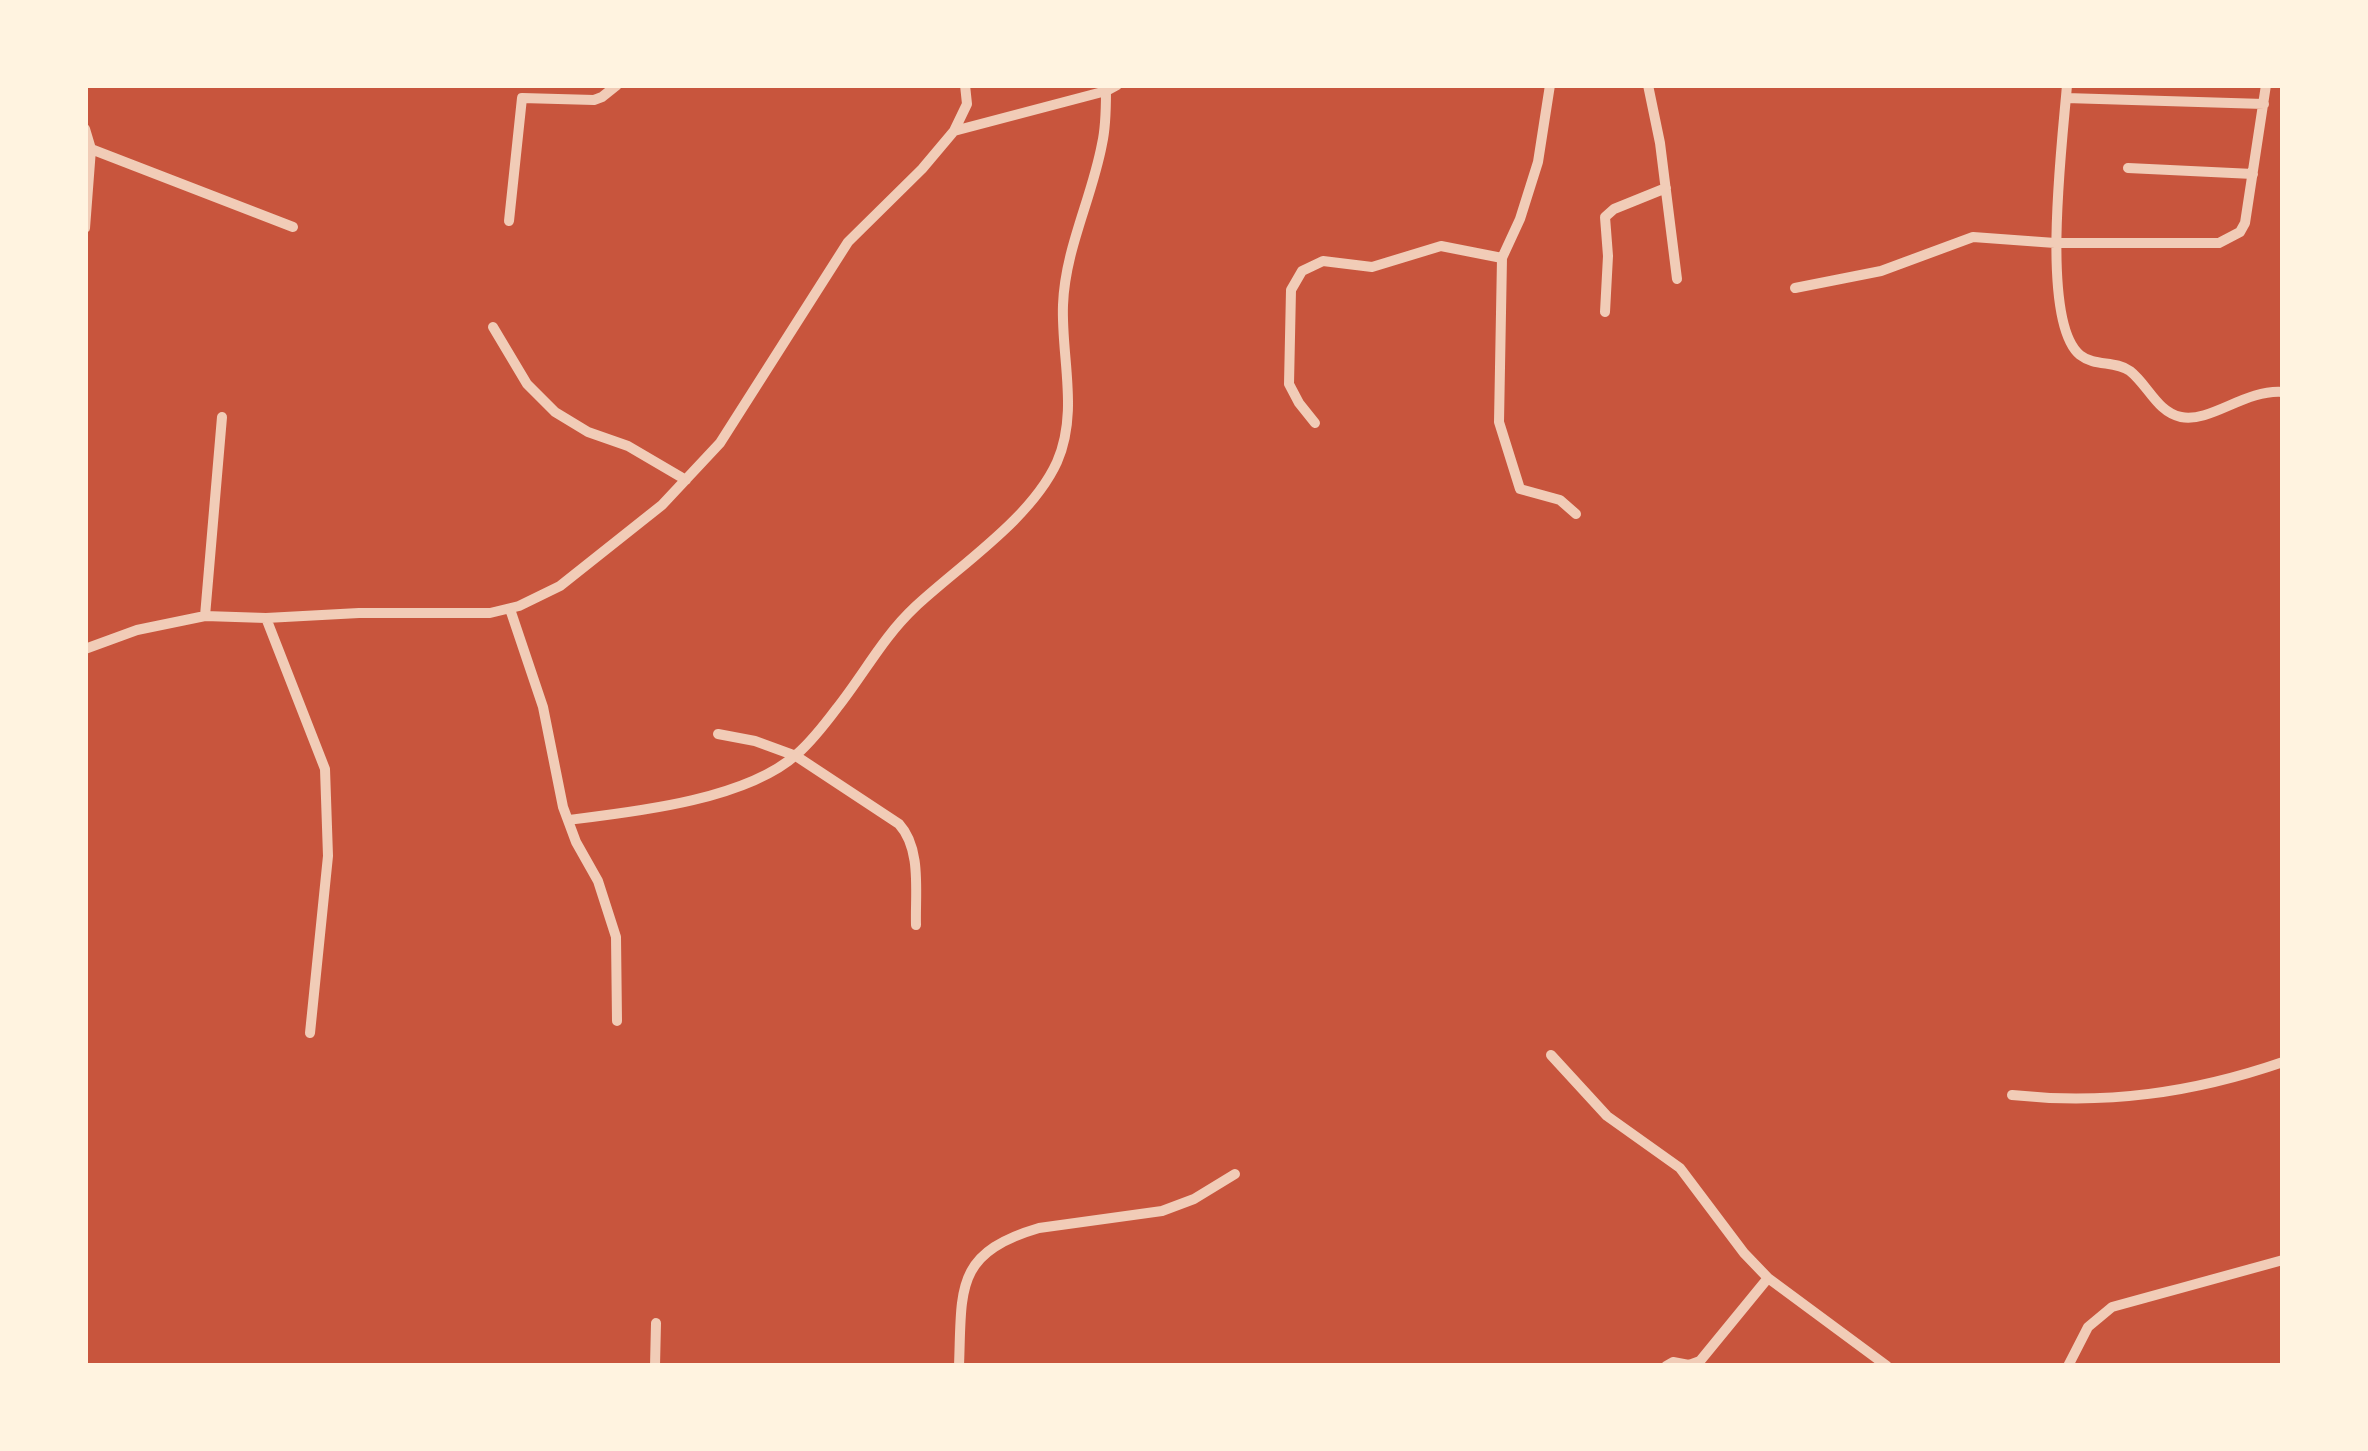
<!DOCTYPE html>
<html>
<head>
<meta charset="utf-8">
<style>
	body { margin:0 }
	#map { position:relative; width:2368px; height:1451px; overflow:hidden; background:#c8553d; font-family:Rubik,sans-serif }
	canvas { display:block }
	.frame { position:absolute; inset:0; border:88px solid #fff3e0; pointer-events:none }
</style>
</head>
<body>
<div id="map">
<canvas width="2368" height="1451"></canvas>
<div class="frame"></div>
</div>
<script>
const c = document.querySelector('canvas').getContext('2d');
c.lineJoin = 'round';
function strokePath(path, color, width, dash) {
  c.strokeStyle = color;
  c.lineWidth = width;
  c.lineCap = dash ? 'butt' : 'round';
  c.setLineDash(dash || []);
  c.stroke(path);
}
const minor = new Path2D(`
	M1550 85 1538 162 1520 219 1502 258 1499 422 1520 489 1560 500 1576 514
	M1648 85 1660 143 1677 279
	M2067 85C2063 138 2039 321 2080 355 2095 367 2115 360 2130 371 2148 385 2157 412 2181 417 2211 423 2245 389 2283 392
	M2066 98 2264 104
	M85 129 91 149 85 228
	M954 131 1106 91 1117 85
	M91 149 293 227
	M2128 168 2253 174
	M509 221 522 98 594 100 602 97 617 85
	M1795 288 1881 271 1973 237 2055 243H2219L2240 232 2245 223 2266 85
	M1605 312 1608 256 1605 217 1614 209 1666 188
	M493 327 527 384 555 412 588 432 628 446 686 480
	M1315 423 1299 403 1289 384 1291 290 1302 271 1323 261 1372 267 1441 246 1502 258
	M510 609 543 707 563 807 576 842 598 881 616 937 617 1021
	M205 616 222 417
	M266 618 325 769 328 856 310 1033
	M85 649 137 630 205 616 266 618 359 613H490L519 606 560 586 662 505 720 443 848 242 922 169 954 131 967 104 965 85
	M718 734 755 741 796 756 899 824C922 849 915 893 916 925
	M568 820C634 812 746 800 797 754 812 741 825 724 837 708 864 674 883 637 915 607 960 565 1031 519 1057 462 1079 412 1061 357 1063 305 1065 249 1092 198 1102 144 1106 127 1106 109 1106 91
	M1551 1055 1607 1116 1680 1168 1744 1253 1768 1278 1887 1366
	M2012 1095C2106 1105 2193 1093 2283 1062
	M655 1366 656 1323
	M959 1366C962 1289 954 1253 1039 1228L1162 1211 1194 1199 1235 1174
	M1666 1366 1673 1362 1689 1365 1700 1361 1768 1278
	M2068 1366 2088 1327 2112 1307 2283 1260`);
strokePath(minor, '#f1ccb7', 10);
</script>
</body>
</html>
